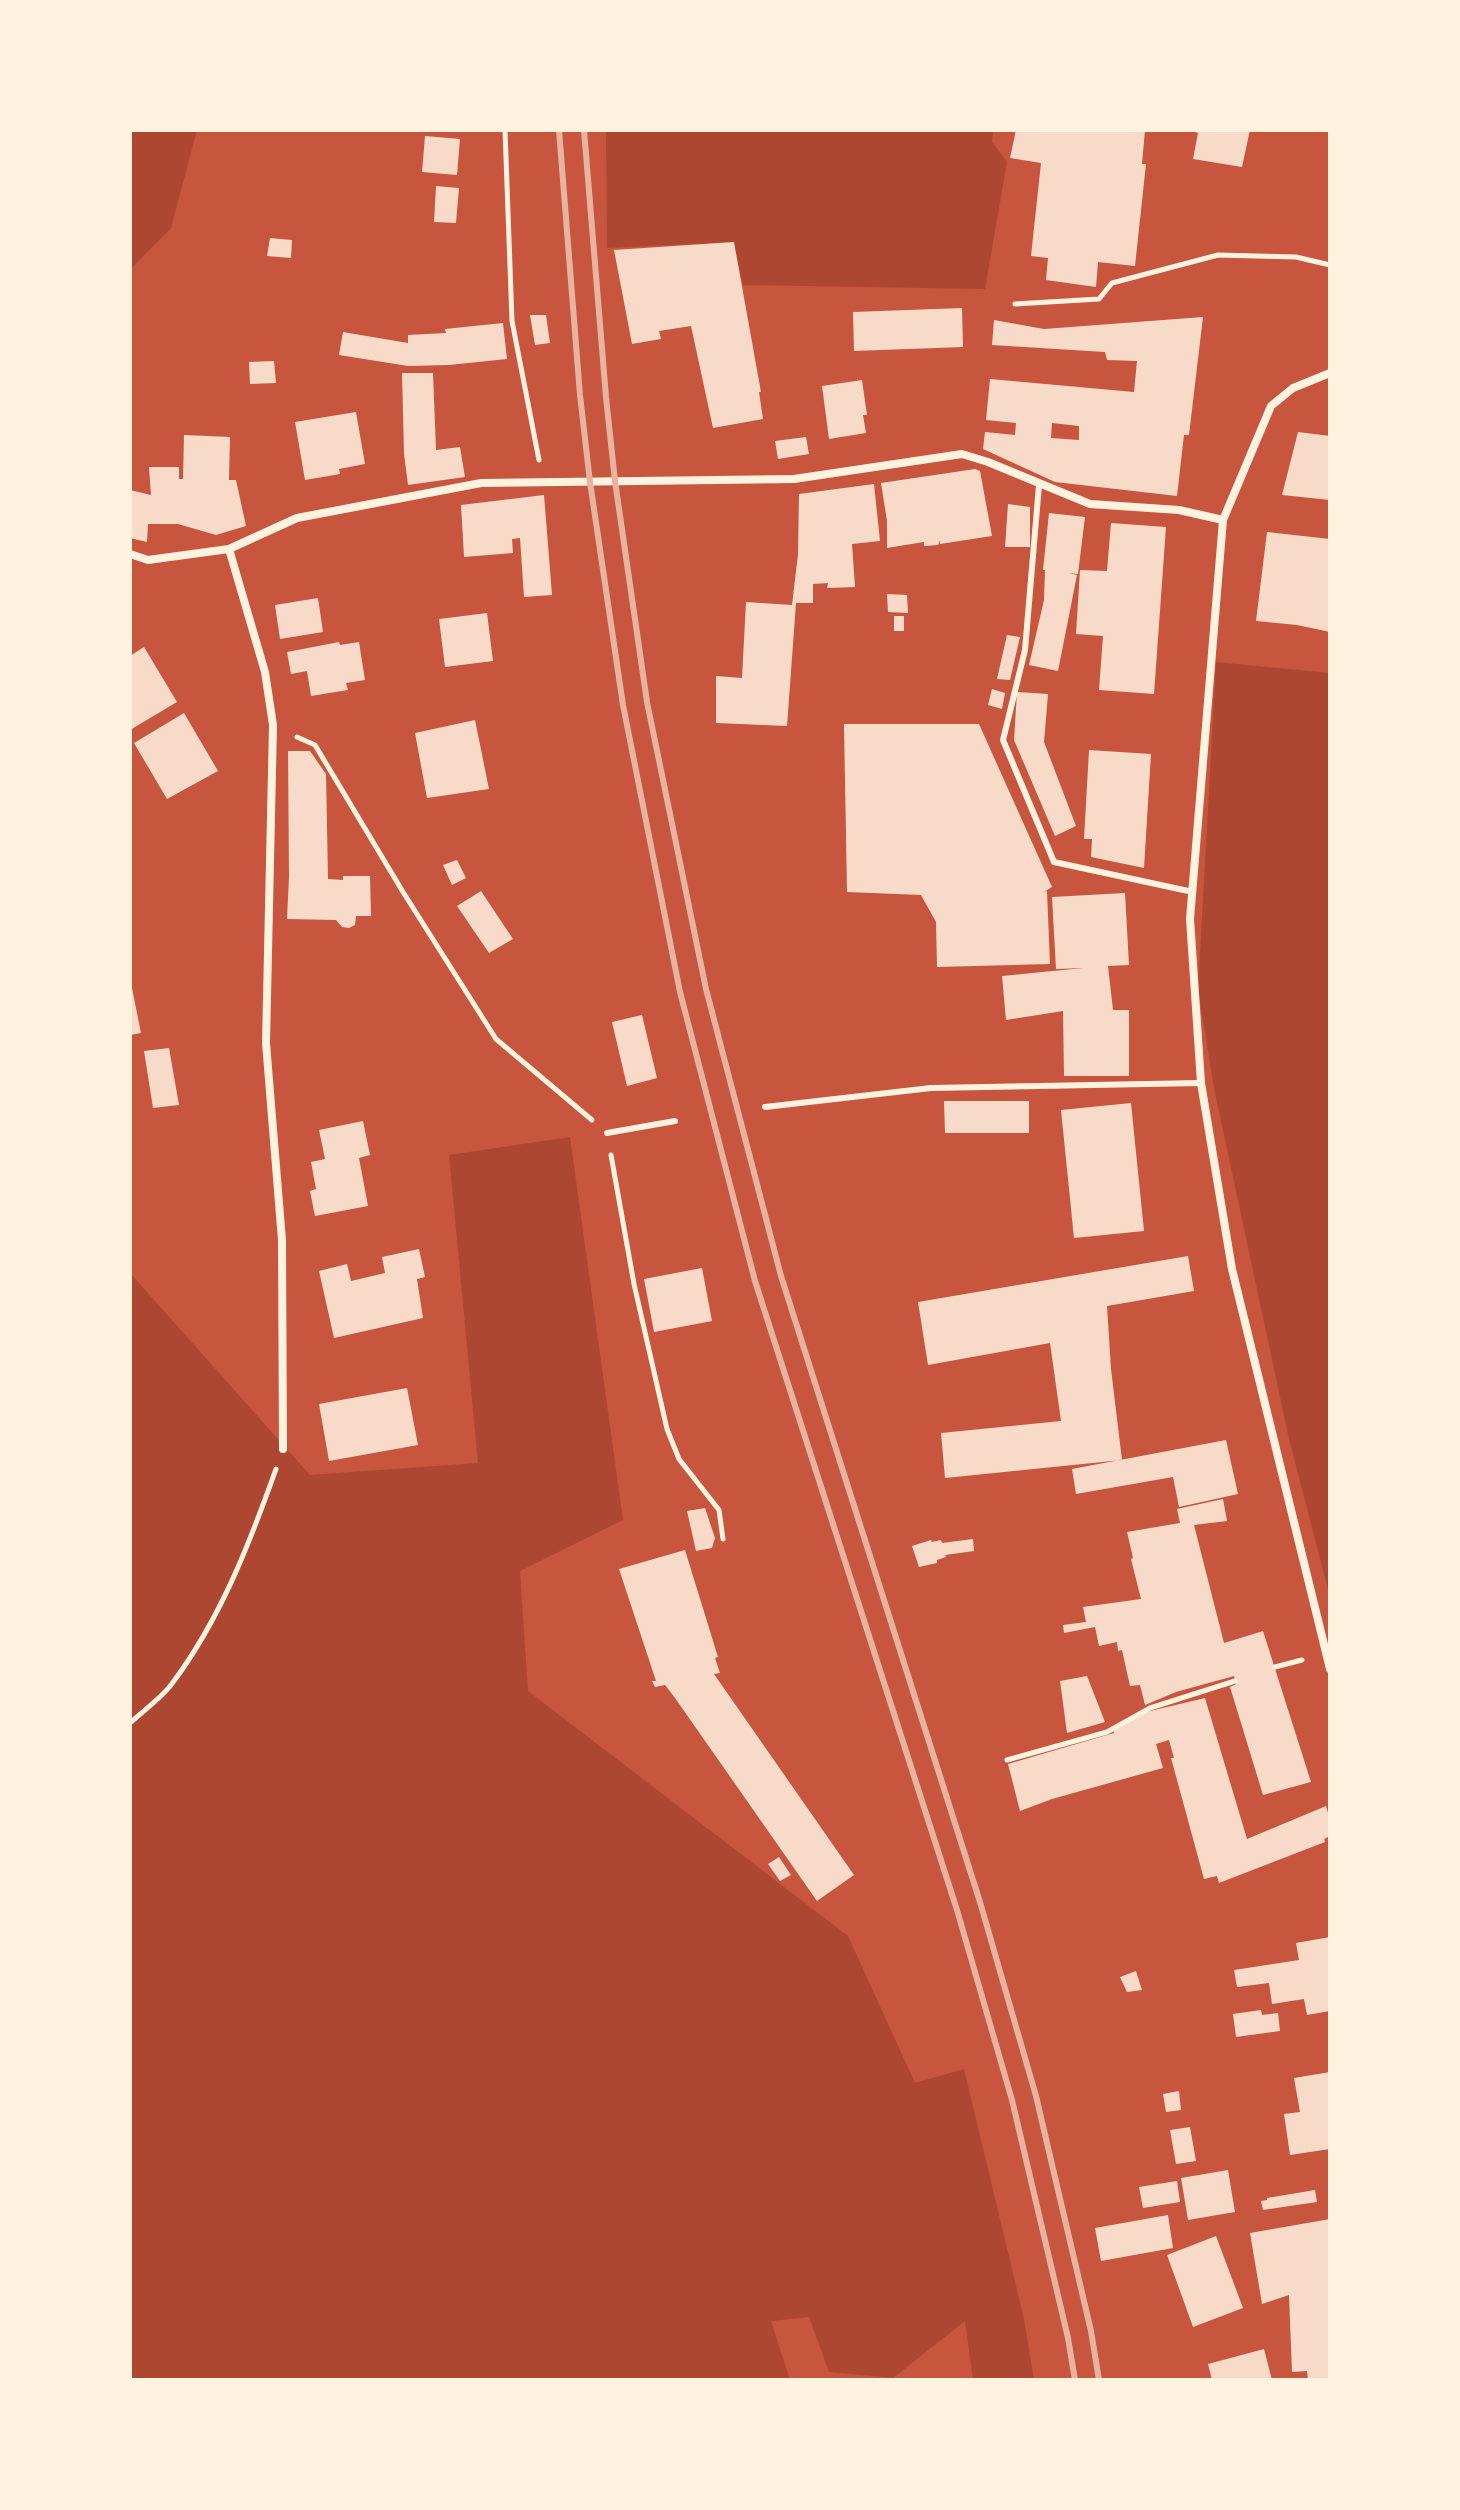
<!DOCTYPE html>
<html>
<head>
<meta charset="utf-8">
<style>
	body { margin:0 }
	#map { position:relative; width:1460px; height:2510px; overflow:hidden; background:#c8553d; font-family:Lato,sans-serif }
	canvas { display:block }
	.frame { position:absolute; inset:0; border:132px solid #fff3e0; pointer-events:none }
</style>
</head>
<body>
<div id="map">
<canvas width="1460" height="2510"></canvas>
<div class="frame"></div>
</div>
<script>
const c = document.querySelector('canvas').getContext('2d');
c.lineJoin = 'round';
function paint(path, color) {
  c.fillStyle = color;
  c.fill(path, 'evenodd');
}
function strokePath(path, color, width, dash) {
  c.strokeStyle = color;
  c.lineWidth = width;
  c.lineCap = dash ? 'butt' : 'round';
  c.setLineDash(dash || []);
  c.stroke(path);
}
const green = new Path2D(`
	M130 130H197L171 228 130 270Z
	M606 130H993L992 142 1007 162 985 289 743 285 733 242 607 248Z
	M1216 662 1330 673V1597L1289 1439 1214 1088 1198 990Z
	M570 1137 623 1520 520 1571 528 1691 848 1936 915 2083 964 2069 1024 2319 1034 2380H973L965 2321 893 2378 829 2372 809 2317 771 2321 790 2380H130V1273L310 1475 478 1463 449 1155Z`);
const building = new Path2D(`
	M1016 130H1145L1142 164H1146L1135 266 1098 262 1096 287 1046 280 1048 258 1031 256 1041 163 1010 158Z
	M1191 130H1250L1242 167 1193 159 1198 133Z
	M425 136 460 139 457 175 422 172Z
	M436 186 459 188 456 223 434 222Z
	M270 238 292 240 291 258 267 256Z
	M734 242 761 392H759L763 419 713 428 691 326 659 331 661 339 632 344 614 250Z
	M962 308 963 347 854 351 853 312Z
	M530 315H546L550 343 535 345Z
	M1203 317 1189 435H1184L1177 496 1055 482 983 449 985 432 1015 435 1016 423 986 420 990 379 1134 392 1137 361 1107 360 1105 352 992 345 994 320 1044 329ZM1052 423 1079 426V440L1051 438Z
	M503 323 507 359 449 365 408 366 339 355 343 332 408 343V335L446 333 445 329Z
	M274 361 276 383 250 384 249 362Z
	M402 373H433L436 450 460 447 465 477 408 485 404 454Z
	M862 380 867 415H863L866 433 829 439 822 386Z
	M356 412 365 464 339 469 340 474 305 480 295 422Z
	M1298 432 1330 436V500L1282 495Z
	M184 435 230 437 229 480H236L246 526 216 535 178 524H148L147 542 130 538V490L151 495 149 467H179V479H183Z
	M806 437 809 454 778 459 775 441Z
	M975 469 980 471 992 536 940 544V540L938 545 924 546V542L887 548V521L881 483Z
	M874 484 880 541 852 544 855 587 827 588 828 583 813 584V603H796L787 726 716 723V676L742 678 746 602 792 605 798 554 799 494Z
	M544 495 552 595 524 597 520 538 512 539 513 553 464 557 461 505Z
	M1008 504 1030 507V547H1005Z
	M1049 513 1085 517 1078 574 1069 573 1077 575 1058 671 1029 665 1044 600 1045 570H1043Z
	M1111 523 1166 527 1154 694 1099 690 1103 636 1076 634 1080 570 1107 571Z
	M1267 532 1330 539V632L1297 625 1256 621Z
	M887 594 907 595 908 613 888 612Z
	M318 598 323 632 280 639 275 605Z
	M487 613 493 661 445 667 439 619Z
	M894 616H904V631H894Z
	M1007 635 1020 637 1010 680 997 679Z
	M339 642 340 645 359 642 365 680 346 683 348 690 311 696 307 671 291 674 287 652Z
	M144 647 177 702 130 730V656Z
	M992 689 1005 693 1002 709 988 705Z
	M1017 692 1048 694 1044 742 1076 826 1055 836 1014 740Z
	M184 713 218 771 167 799 134 743Z
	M475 720 489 789 427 798 415 733Z
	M844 724H979L1052 887 1044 892 1047 891 1050 964 937 967 936 922 921 895 847 892Z
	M1089 750 1151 754 1144 868 1091 857 1092 839H1084Z
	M288 751H310L326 774 328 879 343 880V876H370L371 916H356L355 925 349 928 342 927 336 920 287 919 289 877Z
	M457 860 466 878 452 885 443 865Z
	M481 891 513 939 489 953 457 906Z
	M1125 893 1129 965 1108 966 1113 1010H1129V1076H1064L1063 1011 1006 1020 1002 976 1083 968 1056 969 1052 897Z
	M130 978 141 1033 130 1035Z
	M642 1015 657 1078 627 1086 612 1022Z
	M169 1048 179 1105 153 1108 144 1051Z
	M944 1101H1029V1133H945Z
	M1131 1103 1144 1231 1074 1238 1061 1110Z
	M363 1121 370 1155 359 1158 368 1206 315 1216 310 1191 316 1189 311 1162 325 1159 319 1130Z
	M419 1249 425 1277 417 1279 423 1318 334 1338 319 1271 347 1264 351 1281 385 1273 382 1257Z
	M1188 1256 1194 1291 1107 1306 1111 1369 1122 1460 945 1478 941 1433 1061 1421 1050 1343 928 1365 918 1302Z
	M702 1268 712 1321 654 1332 644 1279Z
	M407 1388 418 1445 329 1461 319 1404Z
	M1226 1440 1238 1494 1179 1507 1173 1477 1076 1494 1072 1469Z
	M1223 1499 1227 1521 1194 1525 1224 1643 1263 1631 1311 1782 1263 1795 1230 1687 1236 1684 1234 1676 1176 1692 1145 1705 1140 1685 1130 1686 1122 1650 1118 1651 1117 1642 1099 1646 1095 1627 1064 1633 1063 1625 1086 1622 1083 1607 1141 1599 1131 1559 1133 1558 1127 1532 1180 1523 1177 1509Z
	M705 1508 715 1538 712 1548 696 1551 687 1511Z
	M973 1539 974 1551 945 1555 946 1557 937 1560V1563L919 1567 912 1546 931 1540 932 1542 941 1540 942 1543Z
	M685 1550 718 1657 715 1658 720 1673 714 1674 854 1875 817 1901 675 1698 665 1685 655 1687 652 1681H656L619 1569Z
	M1087 1676 1105 1722 1067 1733 1060 1681Z
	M1205 1698 1247 1839 1326 1806 1330 1820V1836L1324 1839 1325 1842 1219 1883 1217 1876 1204 1879 1171 1758H1174L1169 1740 1156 1744 1163 1768 1052 1799 1020 1811 1008 1764 1114 1733 1113 1730 1146 1712Z
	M779 1857 791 1875 780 1881 768 1864Z
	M1330 1937V2011L1307 2015 1304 1999 1272 2004 1269 1983 1237 1987 1234 1970 1299 1960 1296 1943Z
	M1136 1971 1142 1990 1127 1992 1120 1977Z
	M1261 2010 1262 2015 1278 2013 1280 2031 1236 2037 1233 2014Z
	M1330 2072V2149L1290 2155 1284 2114 1300 2112 1294 2078Z
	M1179 2091 1181 2110 1166 2112 1163 2094Z
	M1190 2127 1196 2161 1176 2164 1170 2130Z
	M1228 2170 1235 2212 1188 2220 1181 2178Z
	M1177 2181 1180 2202 1143 2208 1139 2187Z
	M1315 2190 1317 2202 1263 2210 1261 2201 1267 2200V2198Z
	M1168 2215 1173 2248 1101 2261 1095 2228Z
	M1330 2219V2380H1308L1307 2371 1292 2372 1289 2295 1262 2304 1250 2233Z
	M1216 2236 1243 2308 1193 2327 1167 2255Z
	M1264 2349 1272 2380H1212L1208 2364Z`);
const path = new Path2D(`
	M505 130 512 321 539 460
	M1015 304 1099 299 1112 283 1218 255 1296 257 1330 265
	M297 737 315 745 403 892 496 1039 592 1120
	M611 1155 634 1284 667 1429 679 1459 719 1510 723 1539
	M1275 1667 1302 1660
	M130 1723C143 1711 160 1699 171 1685 220 1620 249 1545 276 1469
	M1007 1760 1107 1732 1150 1708 1235 1681`);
const service = new Path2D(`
	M1039 485 1025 650 1003 740 1054 862 1193 892
	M765 1107 931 1088 1201 1083
	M607 1133 675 1121`);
const minor = new Path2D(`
	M1330 373 1293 388 1271 406 1223 520 1190 919 1201 1083 1232 1269 1330 1669
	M229 549 265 672 273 725 266 1043 282 1240 283 1449
	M130 554 148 560 229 549 297 518 481 483 794 479 962 454 988 462 1090 504 1179 510 1223 520`);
const rail = new Path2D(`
	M559 130 580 395 590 482 623 705 680 992 755 1281 957 1910 1012 2100 1068 2338 1075 2380
	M584 130 606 397 615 481 647 702 706 989 781 1276 980 1902 1036 2096 1091 2331 1099 2380`);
paint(green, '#ae4732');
paint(building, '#f7dbc8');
strokePath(path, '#fff3e0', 5);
strokePath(service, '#fff3e0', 6);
strokePath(minor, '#fff3e0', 8);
strokePath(rail, '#e9b49f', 6);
</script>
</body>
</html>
